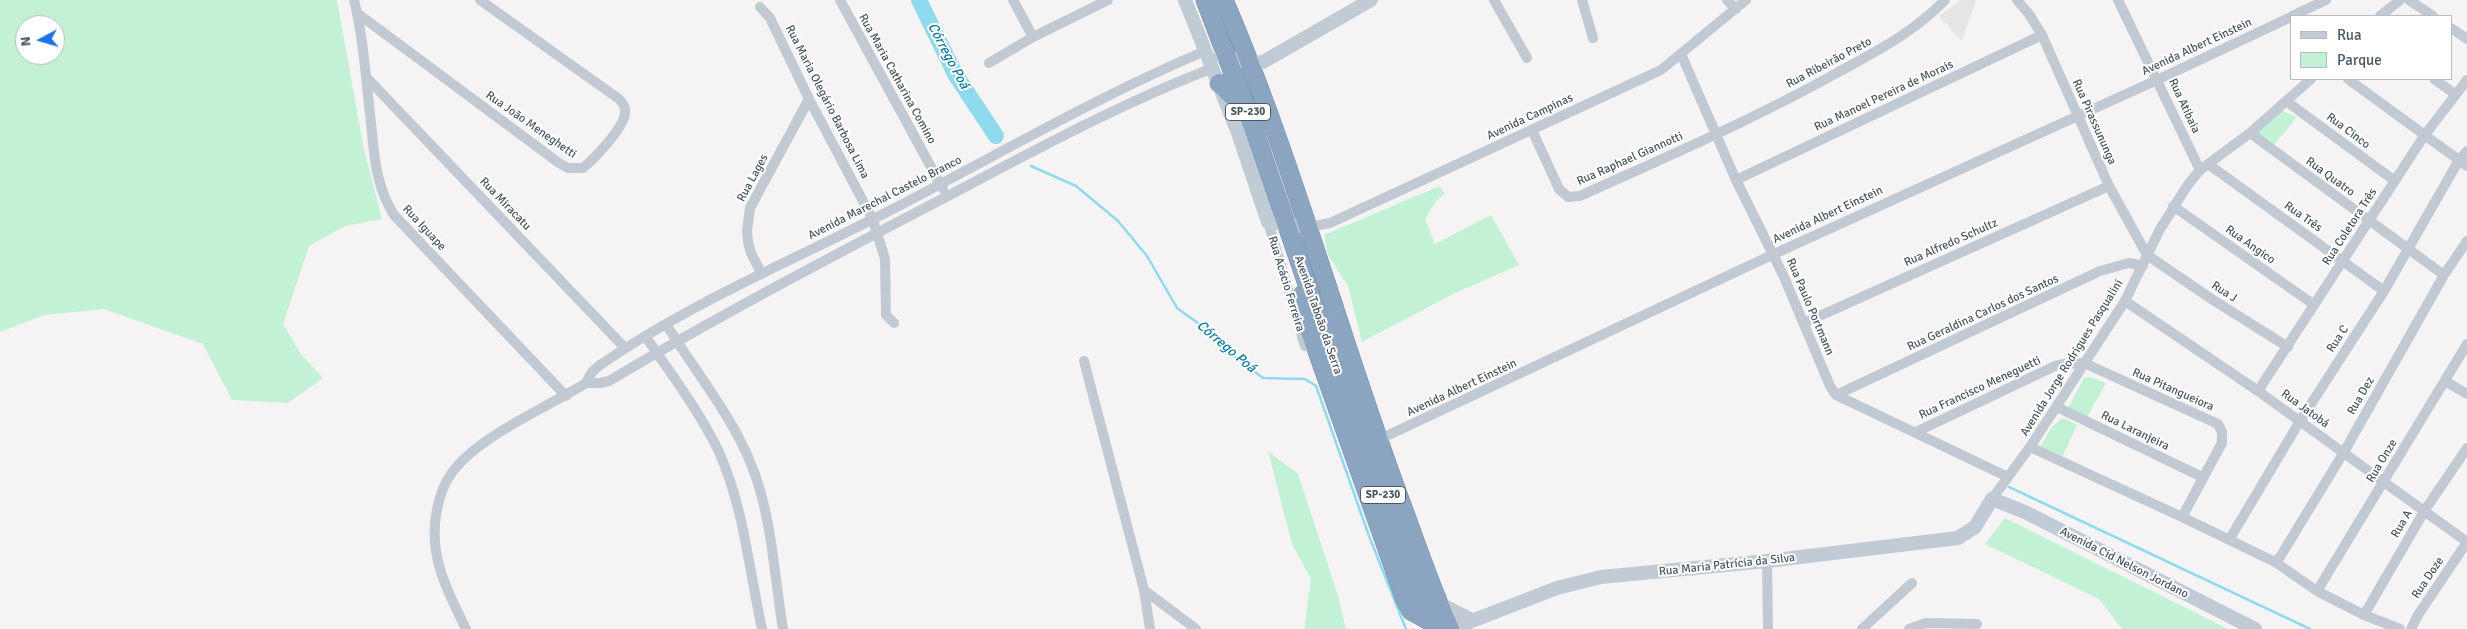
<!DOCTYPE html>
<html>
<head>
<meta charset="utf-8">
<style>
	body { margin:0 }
	#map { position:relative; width:2467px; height:629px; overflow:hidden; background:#f5f3f3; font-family:Signika,sans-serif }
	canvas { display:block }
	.legend { position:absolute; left:2290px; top:15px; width:162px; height:65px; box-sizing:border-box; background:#fff; border:1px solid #b7bbc0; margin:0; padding:6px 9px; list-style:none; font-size:15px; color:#4a5661 }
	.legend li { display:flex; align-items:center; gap:10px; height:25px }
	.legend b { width:25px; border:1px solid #b7bbc0 }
	.north { position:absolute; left:15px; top:15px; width:50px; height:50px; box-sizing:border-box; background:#fff; border:1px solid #b7bbc0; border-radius:50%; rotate:264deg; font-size:14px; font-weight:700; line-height:20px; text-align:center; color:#4a5661 }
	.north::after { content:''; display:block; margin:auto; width:18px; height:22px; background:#1a73e8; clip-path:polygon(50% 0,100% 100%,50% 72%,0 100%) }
</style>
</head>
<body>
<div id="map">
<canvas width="2467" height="629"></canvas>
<ul class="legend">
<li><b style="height:6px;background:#c1cbd6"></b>Rua</li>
<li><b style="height:14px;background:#c3f1d5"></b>Parque</li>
</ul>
<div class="north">N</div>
</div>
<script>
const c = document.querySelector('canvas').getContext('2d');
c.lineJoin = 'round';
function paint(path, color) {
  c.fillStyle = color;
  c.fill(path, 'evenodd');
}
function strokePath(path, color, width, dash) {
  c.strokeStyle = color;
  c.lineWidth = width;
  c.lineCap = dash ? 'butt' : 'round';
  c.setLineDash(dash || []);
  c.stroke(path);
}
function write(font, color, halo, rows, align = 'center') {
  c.font = font + ' Signika,sans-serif';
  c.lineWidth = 4;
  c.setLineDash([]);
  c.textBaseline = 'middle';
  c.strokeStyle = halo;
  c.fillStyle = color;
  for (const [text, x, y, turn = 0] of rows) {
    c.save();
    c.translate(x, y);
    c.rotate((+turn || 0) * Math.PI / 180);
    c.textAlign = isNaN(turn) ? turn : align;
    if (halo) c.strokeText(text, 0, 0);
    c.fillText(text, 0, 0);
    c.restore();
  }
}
const education = new Path2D(`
	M1961 0H1976L1962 41 1939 16Z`);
const green = new Path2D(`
	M0 0H337L364 150 382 219 345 226 309 246 283 324 300 353 323 378 288 403 232 400 203 344 104 309 44 315 0 332ZM25 25H55V55H25Z
	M2280 110 2297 117 2273 146 2256 134Z
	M1440 186 1445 194 1436 201 1425 219 1435 244 1491 215 1519 265 1455 293 1362 342 1348 286 1328 255 1324 235Z
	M2090 377 2106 383 2087 417 2068 408 2084 378Z
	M2061 419H2066L2077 425 2062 458 2040 447 2051 428Z
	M1268 451 1298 474 1339 599 1346 629H1304L1311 579 1292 544Z
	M2005 518 2228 629H2122L2099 599 1985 544Z`);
const stream = new Path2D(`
	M1031 166 1076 186 1118 221 1147 256 1177 308 1209 331 1230 353 1263 378 1305 379 1316 386 1369 536 1406 629
	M2009 487 2310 629`);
const river = new Path2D(`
	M919 0 955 74 996 136`);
const street = new Path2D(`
	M354 0C364 40 366 82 371 123 374 155 376 187 394 215L566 396
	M840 0 943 189
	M1013 0 1033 37
	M1494 0 1527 58
	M1582 0 1593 38
	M1727 0 1736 9
	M2017 0 2029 14 2042 35 2109 186 2147 255 2213 300 2288 347
	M2118 0 2200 170
	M2409 0 2433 16
	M760 7 770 18 809 99 873 220 885 259 886 315 894 323
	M357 13 559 163 568 168H583C594 159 624 128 625 113 626 107 623 103 619 99L480 0
	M2292 16 2326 0
	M2380 16 2400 0
	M2451 28 2467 39
	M1681 54 1736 180 1784 277 1830 386 1836 395 2008 477
	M989 63 1033 37 1108 0
	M366 77 625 348
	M2348 79 2467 166
	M2434 79 2455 94
	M2286 101 2395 181
	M1532 130 1559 189 1568 197 1580 196C1666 157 1752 120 1835 74 1875 52 1913 33 1945 0
	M2250 133 2444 275
	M2208 164 2384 291
	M1736 180 2042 35
	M2173 206 2313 304
	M1268 222 1305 346
	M1308 227 1330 223 1661 70 1746 0
	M761 273 751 253 748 242 747 231 750 208 809 99
	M2125 301 2258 391 2467 542
	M1804 323 2109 186
	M666 324C694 370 731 414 751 464 772 515 774 575 783 629
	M646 337C671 374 700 412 719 452 744 508 749 570 762 629
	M1084 361 1144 590 1150 629
	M2445 381 2467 394
	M586 383H600L609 381C718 316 831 257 944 198 1032 152 1119 104 1213 68
	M2258 391 2424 136 2467 80
	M1836 395 2100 271 2129 263 2143 266
	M2057 407 2202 477
	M1916 432 2055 366 2063 364 2084 363 2218 424 2222 432V443L2182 517 2275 562 2317 591 2364 615 2400 629
	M1378 440 1774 254 2157 80 2291 17
	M2030 447 2182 517
	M1992 499 2030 447 2125 301 2159 231 2187 186 2200 170 2250 133 2311 79
	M2229 540 2300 421 2384 291 2459 160 2467 151
	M1767 561 1768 629
	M2275 562 2280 557 2344 452 2444 275 2467 241
	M1144 590 1196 629
	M2317 591 2467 344
	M2364 615 2425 510 2467 448
	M466 629C454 604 440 578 436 551 432 526 437 494 451 474 476 437 548 407 586 383L592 372 600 365C690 303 792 261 889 211 994 157 1096 97 1205 51
	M1862 629 1912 583
	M1909 629 1926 623 1977 624
	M2411 629 2418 615 2467 542`);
const secondary = new Path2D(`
	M1185 0 1238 133 1268 222 1308 227
	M1221 55 1249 63 1263 62 1371 0
	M1438 603 1472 620
	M1451 629 1557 588 1601 577 1767 561 1958 538 1975 527 1992 499 2025 512 2255 629`);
const highway = new Path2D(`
	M1205 0 1248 112 1333 360 1435 629
	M1224 0C1294 163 1339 336 1401 502 1417 545 1431 588 1450 629
	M1219 83 1243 107
	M1303 294 1306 320 1405 600 1411 611 1438 626`);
const shields = [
	[1248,112,45],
	[1383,495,45]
];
const shieldNames = [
	["SP-230",1248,112],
	["SP-230",1383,495]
];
const streetNames = [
	["Avenida Albert Einstein",2197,47,-25],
	["Rua Ribeirão Preto",1829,63,-28],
	["Rua Maria Catharina Comino",897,79,61],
	["Rua Manoel Pereira de Morais",1884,96,-25],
	["Rua Maria Olegário Barbosa Lima",827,102,63],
	["Rua Atibaia",2184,106,65],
	["Avenida Campinas",1530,117,-25],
	["Rua Pirassununga",2094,122,66],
	["Rua João Meneghetti",531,125,35],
	["Rua Cinco",2348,131,37],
	["Rua Raphael Giannotti",1630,159,-24],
	["Rua Quatro",2330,177,36],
	["Rua Lages",753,178,-62],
	["Avenida Marechal Castelo Branco",885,198,-27],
	["Rua Miracatu",505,204,46],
	["Avenida Albert Einstein",1828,215,-25],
	["Rua Três",2303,217,35],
	["Rua Coletora Três",2350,227,-57],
	["Rua Iguape",424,228,47],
	["Rua Alfredo Schultz",1951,243,-24],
	["Rua Angico",2250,245,35],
	["Rua Acácio Ferreira",1286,284,73],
	["Rua J",2224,292,33],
	["Rua Paulo Portmann",1810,307,67],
	["Rua Geraldina Carlos dos Santos",1983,313,-25],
	["Avenida Taboão da Serra",1318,315,71],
	["Rua C",2338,339,-57],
	["Avenida Jorge Rodrigues Pasqualini",2072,358,-58],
	["Avenida Albert Einstein",1462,388,-25],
	["Rua Francisco Meneguetti",1980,388,-25],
	["Rua Pitangueiora",2173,390,24],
	["Rua Dez",2361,396,-60],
	["Rua Jatobá",2305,409,36],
	["Rua Laranjeira",2135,431,26],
	["Rua Onze",2382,461,-59],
	["Rua A",2402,524,-60],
	["Avenida Cid Nelson Jordano",2124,563,27],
	["Rua Maria Patrícia da Silva",1727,565,-6],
	["Rua Doze",2428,578,-56]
];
const waterNames = [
	["Córrego Poá",948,56,62],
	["Córrego Poá",1226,347,40]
];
paint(education, '#e6e4e5');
paint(green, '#c3f1d5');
strokePath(stream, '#90daee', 2.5);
strokePath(river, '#90daee', 16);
strokePath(highway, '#7690ad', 19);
strokePath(street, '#c1cad2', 10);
strokePath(secondary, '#c1cbd6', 14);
strokePath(highway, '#8ba5c1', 18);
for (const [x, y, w] of shields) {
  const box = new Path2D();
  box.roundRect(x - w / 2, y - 8.5, w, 17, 4);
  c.fillStyle = '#fff';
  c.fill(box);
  strokePath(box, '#4a5661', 1);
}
write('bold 11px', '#4a5661', null, shieldNames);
write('12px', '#4a5661', '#fff', streetNames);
write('italic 14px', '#0c7c9b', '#fff', waterNames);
</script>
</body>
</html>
